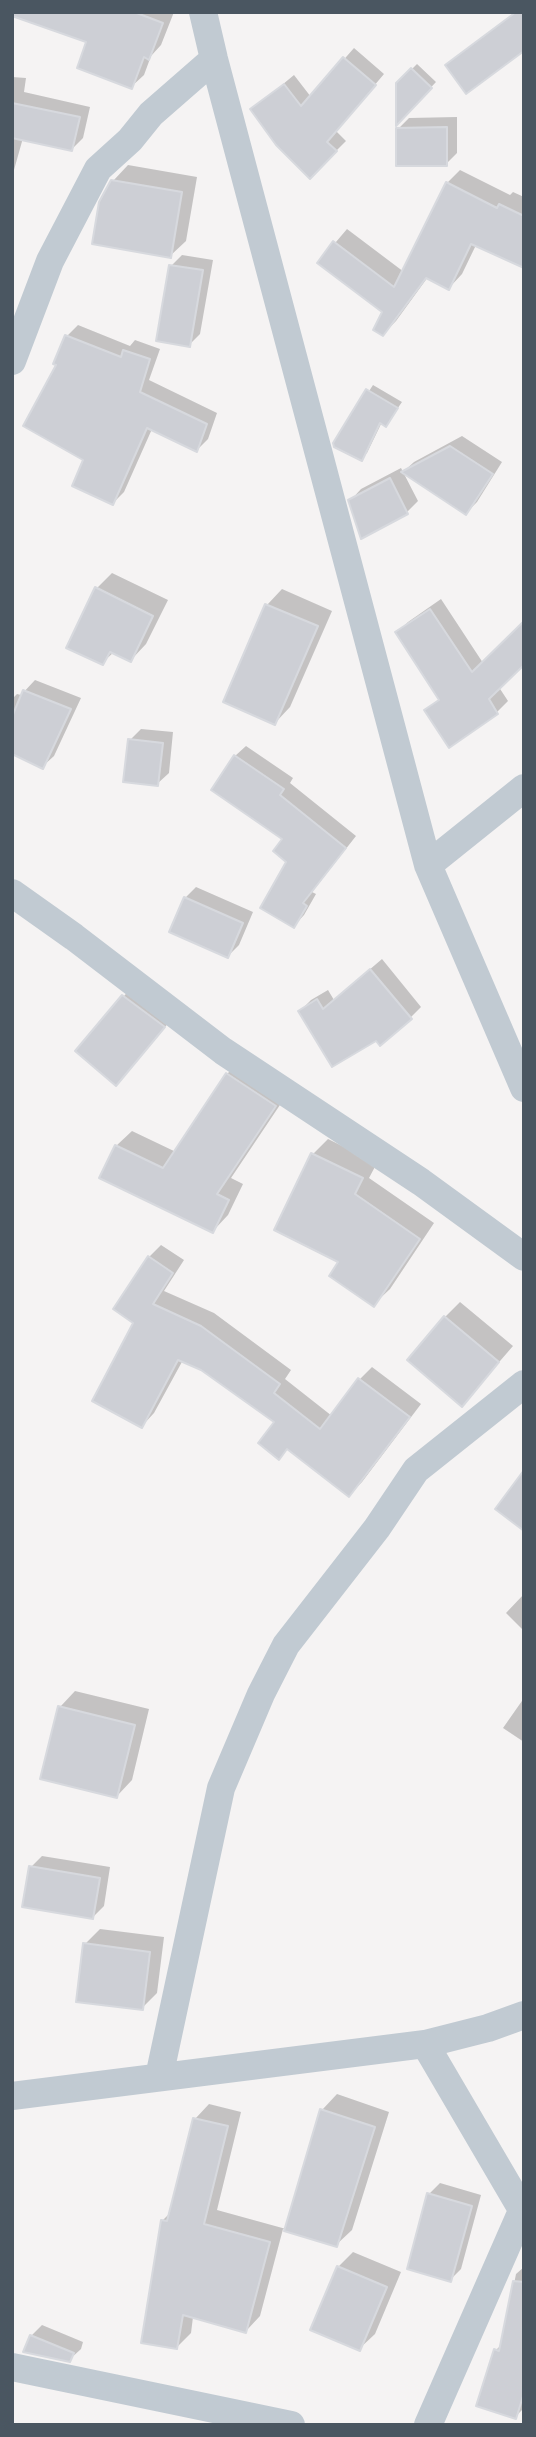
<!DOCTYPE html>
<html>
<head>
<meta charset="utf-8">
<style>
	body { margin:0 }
	#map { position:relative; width:536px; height:2437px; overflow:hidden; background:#f5f3f3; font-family:"DejaVu Sans",sans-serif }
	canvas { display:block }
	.frame { position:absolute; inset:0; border:14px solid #4a5661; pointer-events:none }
</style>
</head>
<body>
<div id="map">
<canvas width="536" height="2437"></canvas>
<div class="frame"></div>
</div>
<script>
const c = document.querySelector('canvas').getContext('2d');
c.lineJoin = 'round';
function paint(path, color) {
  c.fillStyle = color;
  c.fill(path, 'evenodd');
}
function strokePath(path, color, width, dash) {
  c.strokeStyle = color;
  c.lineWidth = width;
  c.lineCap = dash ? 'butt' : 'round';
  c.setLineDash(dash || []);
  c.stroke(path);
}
const shadow = new Path2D(`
	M27 12H174L161 45 151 56 144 75 131 87 89 41Z
	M354 48 384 74 336 131 346 141 310 177 253 109 294 75 311 97Z
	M417 64 436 82 398 122 397 84Z
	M12 77 26 78 24 92 90 107 83 138 72 149 23 138 12 177Z
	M457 117V153L446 164 398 129 409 118Z
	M128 165 197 177 186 241 170 256 113 181Z
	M460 170 510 195 513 192 524 197V266L476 245 462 274 449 288 428 277 396 321 383 334 384 312 319 262 347 229 404 272 447 183Z
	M182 255 213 260 200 334 189 345 171 266Z
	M78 325 130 346 135 340 160 349 149 380 217 413 208 439 197 450 152 429 124 492 113 503 86 459 59 364 56 363 67 336Z
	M373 385 402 402 386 425 382 422 367 453 361 458 335 443Z
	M462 436 502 462 477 502 466 513 403 472 414 462Z
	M401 468 418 501 407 512 362 536 350 501 361 489Z
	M112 573 168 600 146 644 131 660 114 652 102 663 97 588Z
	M282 589 332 611 290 707 275 723 226 701 267 605Z
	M441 599 508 701 497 712 449 745 426 710 440 698 397 633 408 622Z
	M35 680 81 698 54 756 43 766 12 753V699L17 694 21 695Z
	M141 729 173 732 169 773 157 784 130 740Z
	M246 746 293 778 290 783 356 836 312 892 316 894 304 915 294 926 285 839 235 756Z
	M196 887 253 912 239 945 228 956 185 898Z
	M382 959 421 1007 411 1017 377 1039 300 1011 311 1000 328 990 334 1000Z
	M138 980 179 1011 116 1083 77 1050Z
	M242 1059 290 1090 231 1178 243 1184 228 1215 213 1231 116 1146 132 1131 176 1152 227 1074Z
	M328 1139 377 1163 369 1178 434 1223 390 1289 374 1304 341 1261 313 1154Z
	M161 1245 184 1260 164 1291 214 1313 291 1370 285 1379 332 1416 360 1379 372 1367 421 1404 362 1482 349 1495 276 1422 202 1368 183 1360 154 1413 142 1426 136 1322 149 1257Z
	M460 1302 513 1346 462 1405 445 1317Z
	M524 1594V1631L506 1613Z
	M75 1691 149 1709 132 1780 117 1796 60 1707Z
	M524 1698V1742L503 1728Z
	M42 1856 110 1867 104 1906 93 1917 31 1867Z
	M100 1929 164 1937 157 1993 142 2008 85 1944Z
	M337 2094 389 2112 352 2230 336 2245 283 2229 260 2316 246 2331 193 2317 191 2333 177 2347 163 2220 171 2212 195 2119 209 2104 241 2112 217 2210 286 2229 322 2110Z
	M440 2183 481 2195 461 2269 450 2280 429 2194Z
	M353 2252 401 2272 375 2334 359 2349 338 2267Z
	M524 2267V2408L515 2417 496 2350 502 2344 516 2274Z
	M42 2325 83 2342 81 2349 69 2360 31 2336Z`);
const building = new Path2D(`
	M12 12H134L163 23 149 60 144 57 132 89 77 68 86 42 12 16Z
	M516 12H524V51L466 94 445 65Z
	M343 57 376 85 327 142 337 151 310 179 276 145 250 109 284 84 301 106Z
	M411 68 432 88 396 126V83Z
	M12 103 80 117 72 151 12 138Z
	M447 127V166H396V128Z
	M111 180 182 192 171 258 92 244 99 202Z
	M446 182 497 208 499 204 524 216V268L471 244 449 290 426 278 383 336 373 330 382 312 317 263 333 241 394 287Z
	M169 265 203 270 190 347 156 341Z
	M65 335 121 357 123 350 150 359 140 392 207 424 197 452 147 428 113 505 72 486 83 460 23 426 56 365 53 364Z
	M366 389 398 408 386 427 380 423 362 461 334 447 333 443Z
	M450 446 493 474 466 515 401 472Z
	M390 478 408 514 361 539 348 500Z
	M95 587 153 616 131 662 110 652 103 665 66 648Z
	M265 604 318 626 275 725 223 702Z
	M430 609 472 672 524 621V665L489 699 498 714 449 748 424 710 439 700 395 632Z
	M23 690 71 709 43 769 12 754V717Z
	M128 739 163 743 158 786 123 782Z
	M234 755 284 789 280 795 346 848 303 903 307 906 294 928 260 908 286 862 273 851 282 839 211 790Z
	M184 897 243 923 228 958 169 932Z
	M370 969 412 1019 380 1046 376 1041 332 1067 298 1011 317 999 323 1009Z
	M122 995 165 1027 116 1086 75 1051Z
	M226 1073 276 1106 217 1194 229 1200 213 1233 99 1178 115 1145 163 1168Z
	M311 1153 363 1178 355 1194 420 1239 374 1307 329 1276 338 1262 274 1230Z
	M148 1256 173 1273 153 1304 201 1326 280 1384 274 1393 320 1429 358 1378 410 1417 349 1497 287 1449 279 1460 258 1443 274 1422 201 1370 178 1360 142 1428 92 1401 133 1323 113 1309Z
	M444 1316 499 1362 462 1407 407 1360Z
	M524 1470V1531L495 1509Z
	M58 1706 135 1725 117 1798 40 1779Z
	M29 1866 100 1878 93 1919 22 1907Z
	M83 1943 150 1952 143 2010 76 2002Z
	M320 2109 375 2127 337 2247 284 2231Z
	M193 2118 228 2126 204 2224 270 2242 246 2333 183 2315 177 2349 141 2343 161 2220 167 2221Z
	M427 2193 472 2206 451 2282 407 2269Z
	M337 2266 387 2287 360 2351 310 2330Z
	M513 2281 524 2282V2393L516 2419 476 2406 494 2349 499 2351Z
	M30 2335 74 2353 70 2362 23 2352Z`);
const minor = new Path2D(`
	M203 12 214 59 428 865 524 1088
	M12 361 50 261 98 169 130 140 151 114 214 59
	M428 865 524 788
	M12 893 74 937 223 1051 421 1182 524 1257
	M425 2044 524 2213
	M159 2077 221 1788 261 1694 286 1645 377 1528 416 1470 524 1384
	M12 2096 425 2044 488 2028 524 2015
	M12 2367 291 2425
	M428 2425 522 2211`);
paint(shadow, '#0003');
paint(building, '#cdcfd5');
strokePath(building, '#d7d9de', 2);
strokePath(minor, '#c1cad2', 28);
</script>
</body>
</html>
